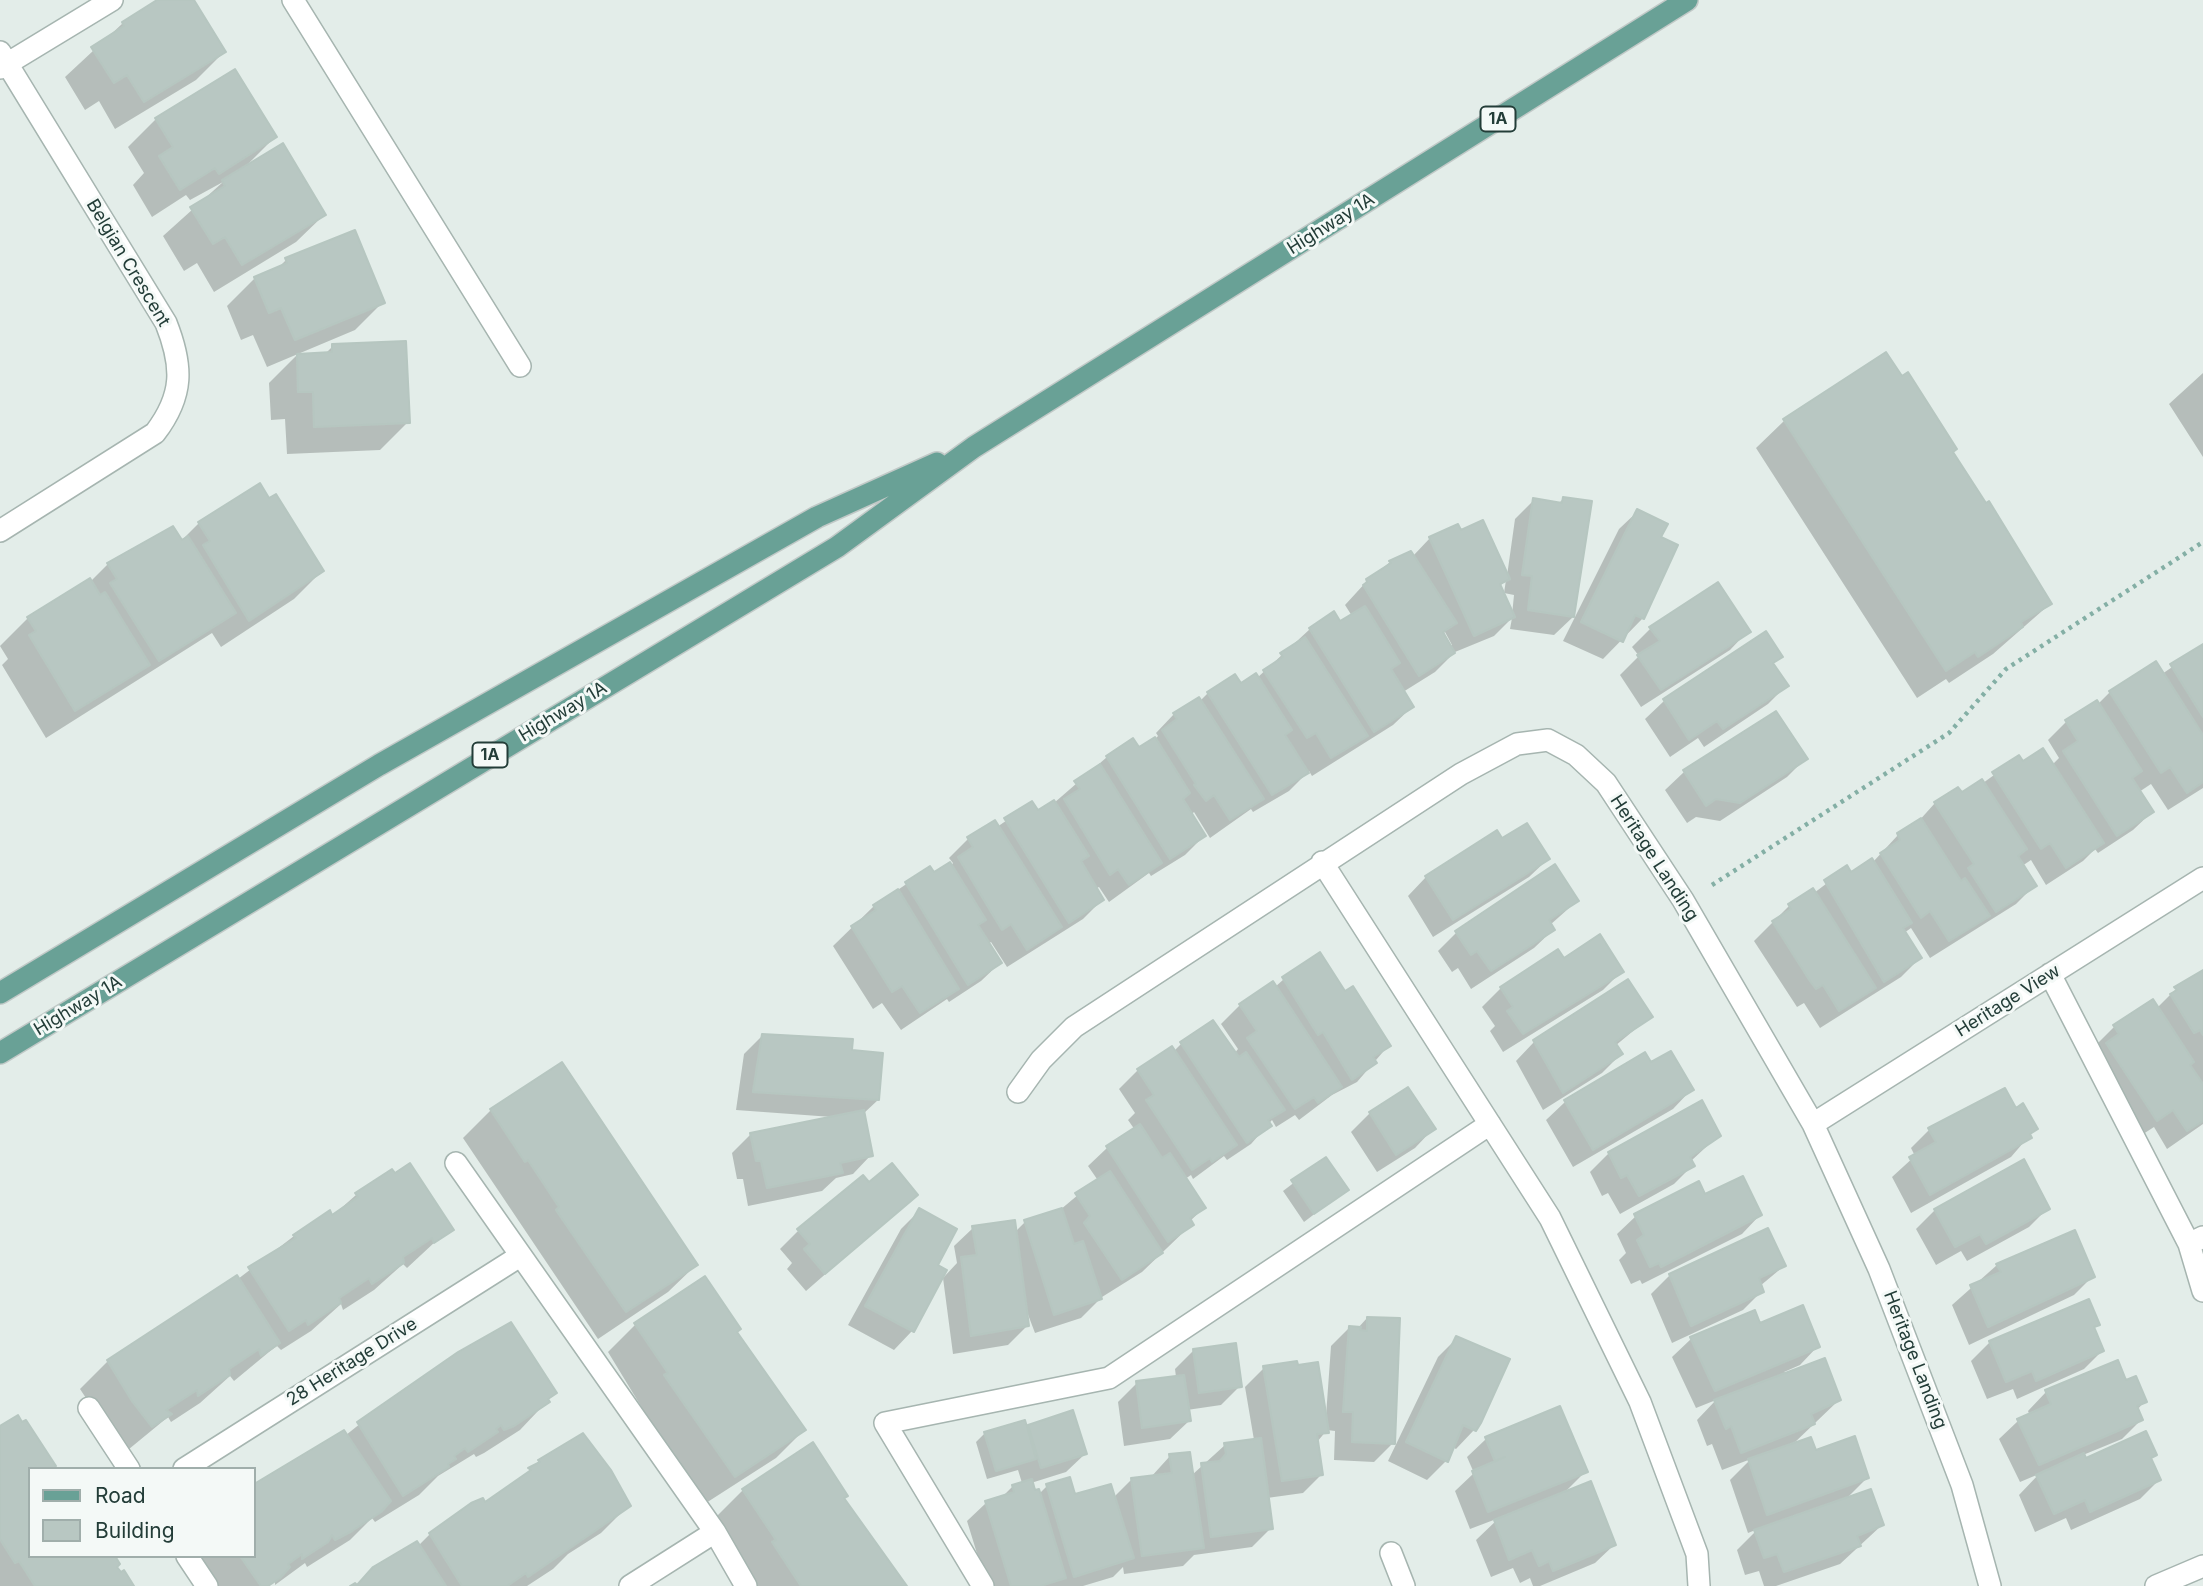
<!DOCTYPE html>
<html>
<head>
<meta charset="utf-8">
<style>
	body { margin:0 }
	#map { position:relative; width:2203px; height:1586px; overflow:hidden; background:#e3ede9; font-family:Inter,sans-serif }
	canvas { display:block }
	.legend { position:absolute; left:28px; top:1467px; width:228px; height:91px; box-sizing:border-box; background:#f4f9f7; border:2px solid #a0aeab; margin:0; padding:9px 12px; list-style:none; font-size:21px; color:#233d38 }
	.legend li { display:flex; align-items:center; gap:14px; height:35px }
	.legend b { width:35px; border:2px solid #a0aeab }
</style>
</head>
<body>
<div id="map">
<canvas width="2203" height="1586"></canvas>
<ul class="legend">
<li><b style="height:9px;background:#69a196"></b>Road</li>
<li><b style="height:19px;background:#b8c7c2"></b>Building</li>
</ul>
</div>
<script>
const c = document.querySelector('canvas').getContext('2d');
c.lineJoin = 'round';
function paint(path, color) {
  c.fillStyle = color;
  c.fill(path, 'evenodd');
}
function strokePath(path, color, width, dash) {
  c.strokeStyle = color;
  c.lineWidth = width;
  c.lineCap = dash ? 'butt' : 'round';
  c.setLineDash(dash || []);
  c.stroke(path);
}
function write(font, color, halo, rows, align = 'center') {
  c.font = font + ' Inter,sans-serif';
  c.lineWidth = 6;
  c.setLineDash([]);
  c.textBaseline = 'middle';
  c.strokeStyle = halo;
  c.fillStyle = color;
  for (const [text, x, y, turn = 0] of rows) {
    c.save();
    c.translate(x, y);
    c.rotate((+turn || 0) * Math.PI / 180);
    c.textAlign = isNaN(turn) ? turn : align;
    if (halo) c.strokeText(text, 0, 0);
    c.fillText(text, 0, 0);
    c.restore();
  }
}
const shadow = new Path2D(`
	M161 0H192L224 52 196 80 115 129 99 101 85 110 65 77 123 23Z
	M234 71 275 137 246 166 324 215 296 242 214 292 197 263 184 271 163 236 223 182 190 200 186 195 152 217 133 185 144 173 128 147 156 119Z
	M286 260 383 302 355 330 267 367 253 335 241 340 227 306 255 278 277 269Z
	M333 346 408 422 380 450 287 454 285 419 271 420 269 383 297 355 325 354Z
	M1886 355 2050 604 1993 654 1949 683 1946 679 1917 698 1756 448 1784 421Z
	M2203 373V457L2169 404Z
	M260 486 322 571 294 599 221 647 212 633 46 738 2 665 8 659 0 646 28 618 90 582 108 564 180 542 199 523Z
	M1563 499 1573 617 1554 635 1510 629 1512 618 1494 636 1455 652 1435 672 1403 692 1412 707 1393 725 1312 776 1309 771 1289 791 1253 812 1251 809 1210 838 1194 812 1191 815 1204 836 1185 855 1151 876 1149 873 1109 902 1099 887 1095 889 1102 900 1083 919 1007 967 991 942 988 944 1000 963 981 981 949 1002 947 999 901 1030 882 1003 873 1009 833 946 874 906 930 868 933 874 951 866 953 863 949 858 968 839 994 822 997 827 1032 803 1037 812 1054 803 1107 757 1138 749 1154 740 1158 736 1156 733 1174 714 1200 701 1208 693 1257 678 1310 629 1340 623 1352 616 1345 605 1367 581 1390 562 1413 556 1430 538 1507 576 1515 519 1534 500 1558 504ZM1506 580 1504 593 1514 595 1512 615 1499 587ZM1445 632 1452 645 1449 647 1442 635Z
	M1638 511 1658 537 1643 618 1603 659 1563 641 1619 529Z
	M1651 628 1748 631 1730 650 1641 707 1620 675 1639 656 1632 647Z
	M1766 634 1781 657 1772 665 1786 686 1768 704 1704 747 1698 738 1670 757 1645 719 1664 701Z
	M2203 646V788L2168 810 2151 784 2139 792 2152 812 2133 830 2098 853 2095 849 2083 861 2046 885 2031 860 2022 866 2034 886 2016 904 1930 958 1911 928 1904 933 1920 958 1901 977 1820 1028 1804 1003 1797 1007 1754 941 1789 906 1812 890 1814 893 1847 868 1851 874 1873 862 1898 835 1917 823 1935 803 1983 783 2019 757 2023 763 2052 765 2059 758 2048 740 2066 722 2097 705 2110 692 2162 674Z
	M1776 714 1806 758 1787 777 1720 821 1696 817 1687 823 1665 790 1684 772Z
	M1502 841 1548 859 1529 877 1433 937 1408 896 1426 877Z
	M1577 901 1550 925 1553 930 1534 948 1471 989 1458 968 1452 972 1438 951 1457 932Z
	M1563 960 1622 971 1603 990 1503 1052 1490 1031 1495 1026 1482 1007 1501 988Z
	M2203 972V1124L2167 1149 2154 1127 2137 1138 2096 1045 2114 1027 2157 1008 2176 989Z
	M1284 979 1345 994 1389 1045 1357 1082 1332 1095 1299 1120 1295 1115 1276 1127 1272 1120 1251 1144 1227 1160 1224 1156 1193 1179 1191 1175 1185 1179 1204 1208 1190 1221 1192 1224 1142 1272 1102 1297 1081 1318 1035 1333 1024 1304 1027 1326 1008 1345 953 1354 943 1278 957 1263 954 1246 973 1228 1015 1232 1025 1222 1060 1210 1097 1179 1088 1166 1107 1148 1135 1130 1128 1120 1135 1113 1119 1089 1138 1070 1172 1048 1174 1051 1182 1043 1234 1054 1238 1049 1221 1024 1240 1005 1272 983 1275 987Z
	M1650 1017 1615 1046 1621 1054 1602 1073 1543 1110 1516 1061 1534 1042Z
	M763 1035 851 1052 878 1100 863 1114 871 1155 853 1174 836 1178 822 1191 748 1206 743 1179H737L732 1153 751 1134 832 1117 736 1110 744 1054Z
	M1645 1055 1650 1065 1691 1090 1673 1109 1573 1167 1546 1120 1565 1102Z
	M1407 1089 1433 1129 1415 1148 1377 1172 1351 1132 1370 1113Z
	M491 1110 696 1265 668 1292 598 1339 463 1138Z
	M2015 1110 2036 1128 2011 1157 1911 1213 1892 1177 1915 1156 1911 1148 1929 1130Z
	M1719 1135 1691 1161 1693 1165 1674 1184 1620 1214 1608 1193 1602 1196 1590 1172 1609 1153Z
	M1325 1159 1346 1190 1304 1222 1283 1191Z
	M869 1184 916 1195 806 1291 787 1269 792 1263 780 1249 798 1231Z
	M356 1195 450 1228 407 1268 403 1264 374 1290 343 1310 341 1304 311 1331 281 1350 277 1346 269 1352 234 1381 230 1376 200 1403 171 1422 168 1417 123 1454 80 1389 108 1361 238 1279 294 1236 331 1217Z
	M1705 1197 1760 1215 1742 1234 1642 1284 1640 1280 1631 1284 1619 1260 1626 1253 1617 1234 1636 1216Z
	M2048 1208 2029 1227 1967 1261 1961 1251 1936 1265 1916 1229 1935 1210Z
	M920 1210 935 1265 912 1331 894 1350 848 1325 901 1229Z
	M1997 1265 2092 1277 2074 1295 1969 1345 1952 1305Z
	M1784 1266 1760 1286 1762 1291 1743 1310 1672 1343 1651 1294 1670 1275Z
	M1367 1318 1393 1443 1374 1462 1334 1460 1335 1431 1327 1430 1317 1442 1321 1475 1303 1493 1267 1498 1271 1528 1252 1547 1194 1555 1183 1566 1124 1574 1123 1567 1113 1577 1083 1586H987L967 1521 986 1503 1001 1498 1013 1486 1022 1483 1018 1470 987 1479 976 1442 985 1433 1026 1429 1029 1426 1085 1454 1066 1472 1031 1483 1034 1492 1039 1494 1047 1486 1074 1496 1113 1498 1131 1480 1151 1477 1170 1456 1192 1475 1225 1445 1254 1440 1245 1387 1264 1368 1326 1416 1331 1346 1349 1328H1358Z
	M510 1324 555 1393 520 1430 484 1453 476 1457 474 1454 438 1476 419 1495 375 1522 372 1518 350 1540 307 1567 305 1563 275 1585V1580L269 1586H216L197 1556H254V1487L344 1432 346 1435 405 1388Z
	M636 1324 735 1332 804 1430 776 1458 706 1503 673 1452 670 1454 608 1352Z
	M2098 1324 2093 1330 2102 1351 2084 1369 2017 1399 2013 1389 1987 1399 1971 1361 1990 1342Z
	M1759 1325 1818 1346 1800 1365 1784 1372 1839 1400 1791 1446 1815 1452 1867 1478 1845 1500 1882 1525 1840 1564 1776 1586H1764L1759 1571 1745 1575 1737 1550 1758 1529 1748 1533 1730 1480 1751 1459 1722 1470 1712 1444 1707 1446 1697 1420 1716 1400 1696 1408 1672 1357 1691 1339Z
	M1457 1338 1474 1430 1456 1449 1452 1447 1446 1461 1427 1480 1388 1461 1438 1357Z
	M1194 1350 1240 1386 1221 1405 1187 1410 1189 1421 1170 1439 1124 1446 1118 1402 1137 1383 1176 1377 1175 1369Z
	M2126 1382 2145 1401 2137 1410 2141 1420 2122 1439 2083 1455 2085 1460 2154 1455 2150 1460 2159 1480 2140 1499 2071 1530 2066 1518 2035 1532 2019 1495 2039 1474 2020 1482 1999 1439 2018 1421 2030 1416 2028 1411 2046 1392Z
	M0 1429 30 1469V1556L115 1567 132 1586H0Z
	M583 1435 628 1506 601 1533 568 1554 553 1569 527 1586H356L418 1546 430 1534 484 1504 516 1483 539 1461Z
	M1486 1439 1586 1471 1563 1494 1614 1545 1595 1563 1540 1586H1533L1530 1578 1520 1583 1513 1568 1491 1577 1476 1540 1499 1518 1470 1529 1455 1491 1474 1473 1467 1457Z
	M743 1490 843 1499 904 1586H757L715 1518Z`);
const building = new Path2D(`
	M157 0H194L226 52 144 102 127 75 114 83 91 47 124 26 122 22Z
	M235 69 277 137 219 174 215 168 180 190 159 156 173 147 155 118Z
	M283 143 326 215 242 265 225 237 213 244 190 207 225 186 222 180Z
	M355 230 385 303 295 340 281 308 269 313 254 277 287 263 285 258Z
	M406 341 410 423 314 427 313 392H298L297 354 332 352V344Z
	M1886 352 1902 376 1908 372 1957 449 1953 452 1986 503 1989 501 2052 604 2021 622 2023 627 1978 657 1975 652 1946 671 1783 419Z
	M260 483 269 498 276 494 324 571 249 621 203 545 210 541 198 522Z
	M1563 497 1592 501 1574 617 1528 610 1532 576 1522 575 1533 498 1562 503Z
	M1637 509 1668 524 1661 537 1678 545 1644 619 1635 615 1623 642 1581 622Z
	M1483 520 1510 579 1500 584 1515 617 1474 636 1429 537 1458 524 1461 530Z
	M173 526 182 540 188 536 236 613 159 661 110 583 117 579 107 563Z
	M1411 551 1457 623 1443 632 1455 653 1419 676 1363 585 1367 582 1366 579 1391 563 1389 561Z
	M90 578 100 595 105 592 150 665 75 711 29 635 36 631 27 617Z
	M1718 582 1751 632 1661 690 1637 655 1660 641 1649 627Z
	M1365 606 1400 663 1391 669 1414 707 1374 732 1309 628 1334 611 1340 621Z
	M1766 631 1783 657 1773 663 1789 686 1723 729 1717 721 1689 740 1663 699Z
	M1305 637 1368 736 1331 758 1316 733 1307 738 1263 670 1283 657 1280 653Z
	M2203 644V717L2170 664Z
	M2156 661 2203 735V782L2187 793 2170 767 2161 773 2109 691Z
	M1256 673 1292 730 1285 735 1309 773 1272 795 1207 692 1235 674 1241 683Z
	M1199 697 1264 799 1230 820 1214 795 1206 801 1194 785 1196 784 1162 730 1177 719 1173 713Z
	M2097 700 2142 771 2132 778 2154 812 2117 836 2063 751 2078 741 2065 720Z
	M1776 711 1808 759 1740 803 1716 799 1706 806 1683 770Z
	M1155 737 1190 793 1183 799 1206 836 1170 859 1106 756 1133 738 1139 747Z
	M2043 748 2104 843 2066 868 2050 843 2041 849 1992 772 2019 755 2023 761Z
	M1100 764 1162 863 1129 885 1118 869 1110 875 1064 799 1080 789 1074 781Z
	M1982 779 2027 849 2018 856 2037 886 1996 912 1968 868 1974 864 1934 802 1958 787 1962 792Z
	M1054 800 1089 856 1081 861 1104 900 1069 923 1004 818 1032 801 1038 810Z
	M1921 818 1961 881 1965 878 1990 916 1949 941 1930 911 1921 918 1880 853 1900 840 1897 833Z
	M995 820 1062 927 1027 950 1011 924 1002 930 958 857 973 847 967 837Z
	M1527 823 1550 859 1453 920 1425 876 1497 830 1502 838Z
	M1872 858 1912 923 1903 928 1922 958 1884 982 1824 880 1847 865 1851 872Z
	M950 862 986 920 978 925 1002 963 968 985 905 882 930 866 934 872Z
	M1555 864 1579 901 1549 920 1555 930 1491 971 1477 951 1471 955 1455 931Z
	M1813 888 1876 988 1839 1011 1823 985 1816 989 1810 981 1772 921 1791 909 1788 904Z
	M898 889 959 989 920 1013 902 986 892 992 851 926 876 910 873 905Z
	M1600 934 1624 972 1523 1034 1507 1011 1513 1007 1500 987 1558 949 1564 958Z
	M1320 952 1345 991 1353 986 1391 1046 1373 1057 1377 1063 1352 1080 1323 1032 1318 1035 1282 977Z
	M2203 970V1035L2200 1030 2194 1033 2170 994 2177 990 2174 987Z
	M1628 979 1653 1017 1615 1042 1623 1054 1563 1093 1533 1040Z
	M1273 981 1342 1087 1318 1103 1314 1097 1295 1109 1247 1038 1257 1031 1239 1004Z
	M2153 999 2194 1062 2190 1065 2203 1084V1121L2187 1131 2173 1110 2157 1121 2106 1043 2119 1034 2113 1025Z
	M1213 1020 1239 1057 1246 1052 1285 1110 1268 1120 1272 1126 1247 1143 1180 1042Z
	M762 1034 853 1039 852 1050 883 1053 879 1100 753 1092Z
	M1172 1046 1237 1145 1212 1162 1210 1158 1192 1170 1146 1100 1154 1095 1137 1069Z
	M1671 1051 1694 1090 1593 1150 1564 1100 1645 1052 1651 1062Z
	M562 1062 698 1265 626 1312 556 1210 559 1207 528 1160 525 1162 490 1109Z
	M1408 1087 1436 1129 1396 1155 1369 1112Z
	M2005 1088 2016 1108 2023 1103 2038 1129 2030 1134 2032 1138 1930 1195 1909 1157 1936 1142 1928 1128Z
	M1702 1100 1721 1136 1690 1157 1695 1166 1639 1196 1627 1175 1621 1178 1608 1152Z
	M864 1110 873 1156 840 1163 843 1173 767 1188 761 1161H756L750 1133Z
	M1140 1124 1162 1158 1170 1153 1206 1208 1190 1218 1194 1225 1168 1242 1106 1146Z
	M1326 1157 1349 1190 1314 1214 1291 1180Z
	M2024 1159 2050 1209 1986 1244 1980 1234 1955 1247 1934 1209Z
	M410 1163 454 1230 434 1243 432 1238 403 1257 404 1263 372 1284 369 1278 339 1298 341 1303 308 1325 306 1320 289 1331 248 1267 296 1238 293 1235 330 1210 332 1215 358 1197 355 1193 392 1169 395 1173Z
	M892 1163 918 1195 825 1274 804 1249 810 1244 797 1229 863 1175 869 1182Z
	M1110 1171 1163 1253 1122 1280 1084 1223 1090 1216 1075 1193Z
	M1743 1176 1762 1215 1661 1267 1659 1263 1650 1267 1637 1240 1644 1235 1634 1214 1699 1181 1705 1194Z
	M919 1208 957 1229 938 1265 947 1270 914 1332 865 1306Z
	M1062 1208 1074 1244 1083 1241 1102 1299 1054 1315 1024 1220Z
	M1015 1220 1029 1326 971 1336 961 1257 977 1255 972 1226Z
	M1768 1228 1786 1266 1759 1278 1764 1292 1691 1326 1669 1274Z
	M2075 1230 2095 1277 1988 1327 1970 1285 2001 1272 1996 1264Z
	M237 1275 280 1343 261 1356 259 1349 229 1369 230 1375 198 1396 197 1390 166 1410 172 1414 152 1427 132 1401 107 1360Z
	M705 1276 741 1329 737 1332 806 1430 735 1477 664 1375 668 1373 634 1323Z
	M2089 1299 2100 1325 2094 1327 2104 1351 2036 1381 2032 1371 2006 1382 1989 1341Z
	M1803 1305 1820 1347 1715 1391 1690 1337 1755 1310 1760 1323Z
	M1367 1317 1400 1318 1395 1444 1352 1442 1353 1412H1343L1349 1326 1361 1327 1360 1330 1367 1331Z
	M511 1322 557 1393 548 1399 550 1402 514 1426 504 1430 501 1425 496 1429 498 1432 468 1452 465 1448 454 1456 456 1459 448 1464 449 1467 403 1496 357 1422 458 1352Z
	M1456 1336 1510 1359 1481 1423 1476 1431 1463 1425 1448 1462 1406 1442Z
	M1236 1343 1242 1387 1199 1393 1193 1349Z
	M1825 1358 1841 1400 1811 1414 1815 1424 1741 1453 1731 1426 1726 1429 1714 1400Z
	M2118 1360 2126 1380 2136 1376 2147 1402 2137 1406 2143 1420 2039 1465 2017 1419 2051 1404 2045 1390Z
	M1297 1361 1298 1365 1318 1362 1329 1433 1317 1434 1323 1475 1282 1481 1263 1366Z
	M1184 1375 1191 1421 1142 1428 1136 1381Z
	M1560 1406 1588 1472 1488 1512 1472 1471 1505 1457 1495 1461 1485 1437Z
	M1073 1410 1087 1454 1041 1468 1028 1425Z
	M18 1415 22 1422 26 1420 56 1466 53 1469H30V1556H115L120 1564 117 1567 121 1572 124 1570 134 1586H35L19 1561 15 1563 0 1539V1426Z
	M1025 1420 1036 1459 996 1471 984 1432Z
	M344 1430 391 1501 381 1512 352 1531 335 1540 332 1535 328 1542 302 1559V1554L288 1564 290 1567 280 1578 268 1586H261L240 1556H254V1484Z
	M2146 1431 2157 1455 2151 1458 2161 1480 2090 1512 2085 1500 2054 1514 2036 1475 2084 1453 2086 1458Z
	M583 1433 611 1470 631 1506 528 1577 526 1573 507 1586H462L429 1533 471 1503 483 1498 485 1502 531 1470 528 1468 540 1462 538 1460Z
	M1855 1436 1869 1478 1767 1515 1748 1459 1811 1437 1816 1450Z
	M1261 1438 1273 1529 1211 1537 1201 1463 1220 1461 1226 1454 1224 1443Z
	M813 1442 848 1496 844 1498 907 1586H801L772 1542 776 1540 742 1489Z
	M1190 1452 1204 1548 1142 1556 1131 1478 1172 1473 1169 1454Z
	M1070 1477 1075 1494 1111 1484 1134 1558 1074 1577 1046 1484Z
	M1032 1479 1035 1490 1039 1489 1066 1578 1040 1586H1011L985 1501 1014 1492 1012 1485Z
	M1591 1481 1616 1545 1553 1571 1549 1561 1539 1566 1532 1550 1509 1560 1494 1520Z
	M1871 1489 1884 1525 1857 1536 1861 1546 1784 1572 1777 1554 1764 1558 1754 1530Z
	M417 1541 446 1586H350L355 1583 357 1585 373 1567Z`);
const path = new Path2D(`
	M1712 885 1949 733 2006 669 2203 542`);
const minor = new Path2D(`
	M293 0 520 366
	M0 52 166 323C183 366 184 395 155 433L0 531
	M0 68 112 0
	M1322 862 1550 1218 1640 1402 1697 1554 1699 1586
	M2050 974 2189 1244 2203 1237
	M1018 1092 1041 1060 1074 1027 1461 774 1517 744 1548 740 1576 755 1606 783 1683 900 1813 1124 1879 1269 1962 1485 1990 1586
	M1813 1124 2203 878
	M456 1163 715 1532 746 1586
	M2189 1244 2203 1291
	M89 1408 129 1469
	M184 1469 520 1256
	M1391 1553 1404 1586
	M187 1556 207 1586
	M630 1586 715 1532
	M983 1586 885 1423 1109 1378 1490 1124
	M2156 1586 2203 1566`);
const major = new Path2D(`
	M0 993 379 765 817 517 937 463
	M0 1053 837 547 974 447 1687 0`);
const shields = [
	[1498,119,35],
	[490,755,35]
];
const shieldNames = [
	["1A",1498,119],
	["1A",490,755]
];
const streetNames = [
	["Highway 1A",1331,224,-32],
	["Belgian Crescent",128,263,59],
	["Highway 1A",563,712,-31],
	["Heritage Landing",1654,858,57],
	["Heritage View",2008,1001,-32],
	["Highway 1A",78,1006,-31],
	["Heritage Landing",1915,1360,69],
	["28 Heritage Drive",352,1362,-32]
];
paint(shadow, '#0003');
paint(building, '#b8c7c2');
strokePath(building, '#b6c6c0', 2);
strokePath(minor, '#a6b5b0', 24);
strokePath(major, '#c1c9c7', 24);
strokePath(path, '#84afa5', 4.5, [3.5, 5]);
strokePath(minor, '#fff', 21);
strokePath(major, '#69a196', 21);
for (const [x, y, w] of shields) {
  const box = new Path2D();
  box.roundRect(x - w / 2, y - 12.5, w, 25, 5);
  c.fillStyle = '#f4f9f7';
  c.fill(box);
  strokePath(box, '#233d38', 2);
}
write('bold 16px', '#233d38', null, shieldNames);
write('18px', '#233d38', '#f4f9f7', streetNames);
</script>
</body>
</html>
